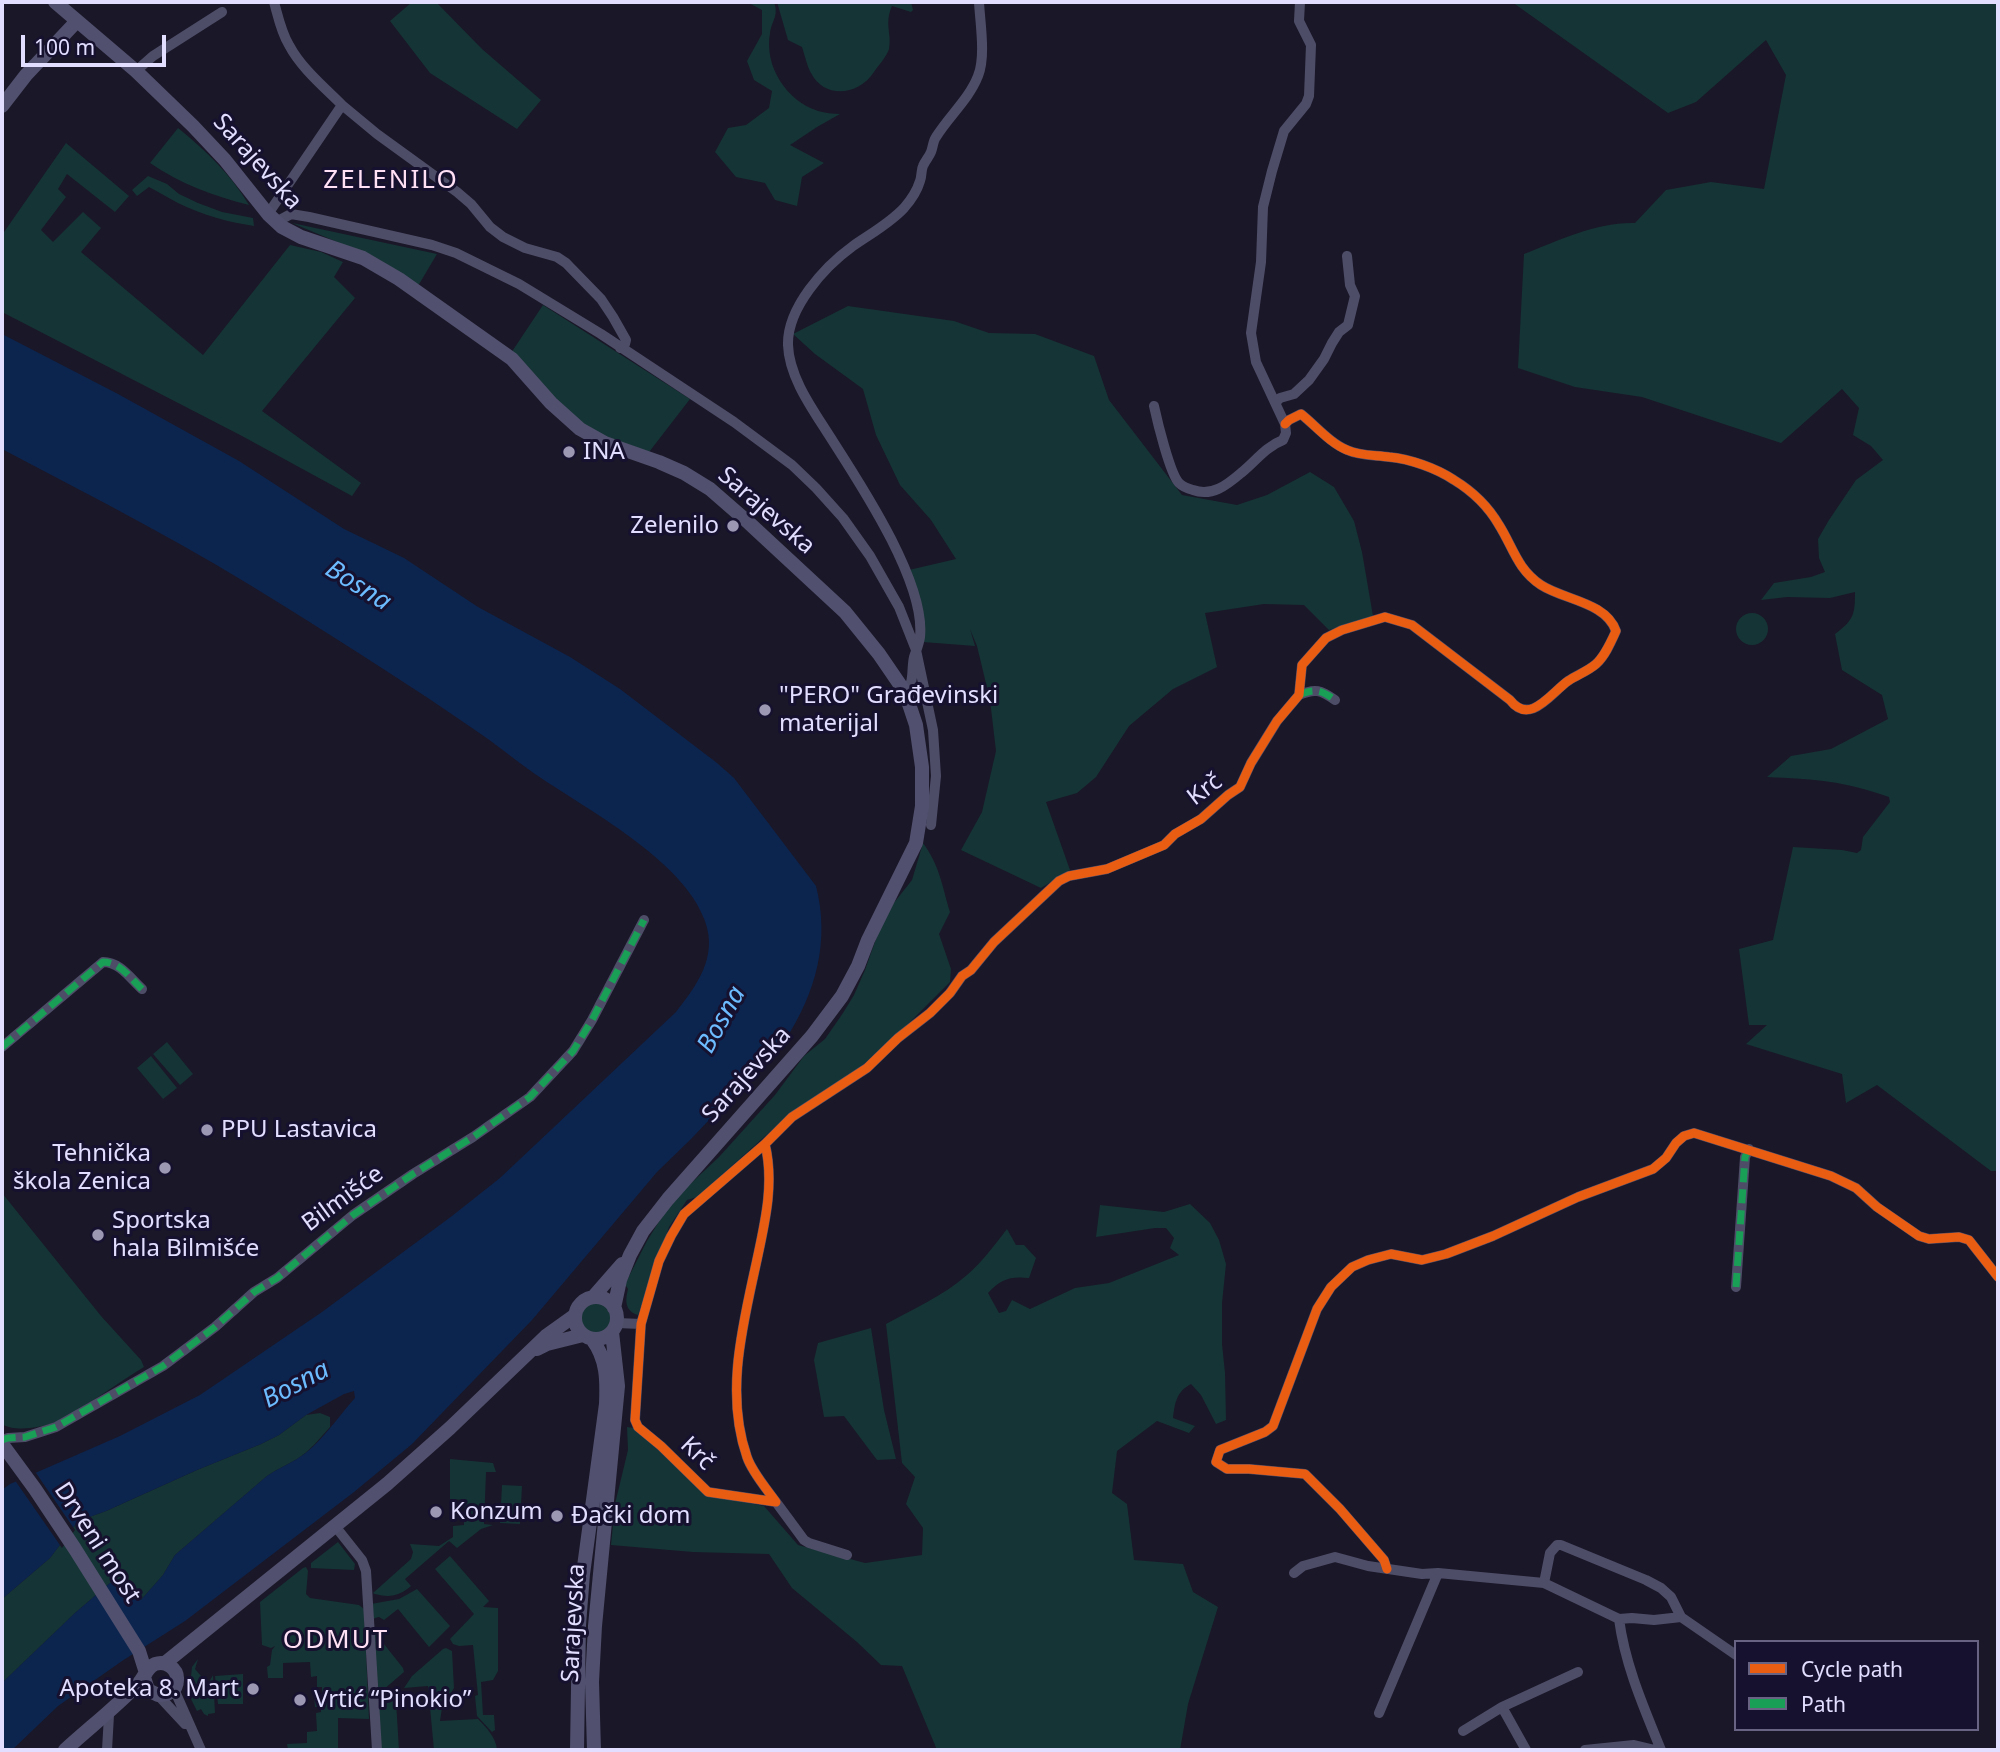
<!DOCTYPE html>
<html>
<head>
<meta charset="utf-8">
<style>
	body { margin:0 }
	#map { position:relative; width:2000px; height:1752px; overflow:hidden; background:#1a1728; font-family:"Noto Sans",sans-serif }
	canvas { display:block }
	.frame { position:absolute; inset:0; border:4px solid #e2deff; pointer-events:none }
	.legend { position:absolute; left:1734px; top:1640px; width:245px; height:91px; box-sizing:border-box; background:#16112e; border:2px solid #686382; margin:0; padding:9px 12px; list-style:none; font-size:21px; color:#e2deff }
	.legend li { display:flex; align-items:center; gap:14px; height:35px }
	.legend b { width:35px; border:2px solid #686382 }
	.scale { position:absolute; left:21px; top:35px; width:145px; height:32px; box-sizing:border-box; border:4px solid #e2deff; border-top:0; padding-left:9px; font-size:21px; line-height:24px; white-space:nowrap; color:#e2deff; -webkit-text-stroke:5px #16112e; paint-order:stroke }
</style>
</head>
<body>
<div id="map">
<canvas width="2000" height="1752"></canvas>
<div class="frame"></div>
<ul class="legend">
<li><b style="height:9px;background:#e95d12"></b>Cycle path</li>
<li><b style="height:9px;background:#1a9f57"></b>Path</li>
</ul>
<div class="scale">100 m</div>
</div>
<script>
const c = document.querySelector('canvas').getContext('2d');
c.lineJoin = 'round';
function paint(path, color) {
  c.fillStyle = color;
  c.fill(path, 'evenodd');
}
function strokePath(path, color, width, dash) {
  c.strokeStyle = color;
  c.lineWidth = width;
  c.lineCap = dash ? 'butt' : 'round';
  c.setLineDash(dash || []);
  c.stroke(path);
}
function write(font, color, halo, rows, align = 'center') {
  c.font = font + ' "Noto Sans",sans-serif';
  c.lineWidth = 6;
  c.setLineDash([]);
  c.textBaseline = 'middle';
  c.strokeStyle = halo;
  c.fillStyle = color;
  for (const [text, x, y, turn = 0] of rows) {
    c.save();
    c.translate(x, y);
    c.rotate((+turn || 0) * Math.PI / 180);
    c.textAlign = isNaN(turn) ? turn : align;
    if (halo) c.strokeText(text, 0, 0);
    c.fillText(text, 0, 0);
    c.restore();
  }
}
const green = new Path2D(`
	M412 2H436L482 49 541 100 517 129 430 73 390 21Z
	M747 2H774C779 16 772 20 770 33 764 67 787 101 818 111 825 113 833 114 840 114L817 127 790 145 824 163 802 177 797 206 775 200 765 183 736 177 715 152 728 128 746 125 769 108 772 91 754 80 747 61 762 34V10Z
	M777 2H911L913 10 911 12 892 6C884 24 892 33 889 49 887 56 878 66 874 72 859 95 825 100 811 73 807 66 805 56 802 47L788 40Z
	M1512 2H1998V1171H1991L1877 1085 1846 1103 1842 1074 1746 1044 1767 1025H1749L1739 949 1773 940 1793 847 1842 850 1857 853 1861 850 1863 837 1890 802 1889 797C1845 781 1813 779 1767 777L1791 756 1831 749 1888 719 1882 695 1842 670 1835 634C1854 620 1855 614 1855 592L1830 598 1787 597 1761 600 1774 583 1811 577 1825 572 1819 558 1818 539 1829 520 1856 480 1883 460 1871 446 1853 435 1859 408 1842 389 1781 443 1642 397 1575 387 1518 368 1524 254C1560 240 1596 222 1635 223L1666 190 1711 182 1764 189 1786 75 1766 40 1696 102 1668 113Z
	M178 128C206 151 230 173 249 205 213 196 181 184 150 163Z
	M66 143 129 196 115 212 67 174 58 189 66 197 41 230 53 242 83 212 101 228 81 252 203 355 290 245 321 252 343 262 334 277 355 298 262 411 361 483 352 496 242 436 2 312V235Z
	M148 176 167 184 179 194 198 203 222 212 253 218 254 226C228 222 202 215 178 203 168 198 159 192 149 187L137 196 132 190Z
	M292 223 437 254 418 286 380 260Z
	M543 305 690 399 646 456 588 429 509 356Z
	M848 306 954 321 989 333 1035 334 1094 356 1109 400 1182 495 1237 505 1267 495 1310 472 1334 487 1354 521 1362 552 1373 616 1329 630 1304 605 1264 604 1205 613 1217 667 1173 689 1129 726 1096 777 1077 793 1046 802 1070 870 1041 888 961 850 982 812 996 751 990 700 977 646 970 629 975 646 923 642 909 570 956 559 931 520 900 485 876 435 863 389 815 354 793 334Z
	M1736 629a16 16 0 1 1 32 0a16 16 0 1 1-32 0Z
	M923 843C940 866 942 886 950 912L939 934 951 969 950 982 898 1034 858 1069 791 1113 697 1197 687 1200 669 1227 638 1315C625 1311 625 1301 628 1289L625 1284 647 1241 663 1215 686 1188 719 1157 775 1095 804 1056 825 1039 843 1013 854 995 865 970 882 922 893 904 912 880Z
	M167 1042 193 1074 180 1085 153 1054Z
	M151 1056 177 1088 163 1099 137 1068Z
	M2 1193 101 1316 141 1360 144 1367C116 1384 89 1405 60 1420 46 1427 15 1433 2 1424Z
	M1190 1204 1210 1223 1219 1240 1226 1264 1222 1303V1344L1225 1373 1226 1420 1216 1424 1201 1395 1191 1384C1176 1392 1175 1403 1173 1418L1195 1426 1189 1433 1157 1421 1117 1451 1112 1493 1127 1504 1134 1560 1183 1564 1193 1592 1218 1607 1188 1704 1180 1750H937L902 1666 881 1665 857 1642 792 1588 769 1554 693 1552 611 1545 615 1504 628 1450 627 1427 634 1428 708 1495 764 1506 798 1545 865 1563 922 1555 923 1528 906 1504 915 1477 902 1463 886 1324C913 1309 943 1296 967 1275 982 1262 994 1246 1007 1229L1016 1245H1024L1036 1258 1029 1278C1010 1276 1001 1279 988 1293L999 1313 1006 1311 1012 1300 1030 1309 1075 1288 1109 1283 1179 1255 1170 1248 1174 1238 1166 1228H1155L1096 1237 1100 1205 1164 1212Z
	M581 1318a15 15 0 1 1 30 0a15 15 0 1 1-30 0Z
	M871 1328 884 1410 896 1459 877 1460 844 1416 824 1417 814 1360 818 1343Z
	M320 1413 330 1417V1427C320 1438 310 1451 297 1459 287 1465 277 1469 267 1476L175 1555 163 1575 141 1600 120 1584 110 1583 75 1613 2 1683V1599L50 1558 78 1521 106 1511 197 1470 261 1444 279 1435 306 1415Z
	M450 1459 493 1463 496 1472H486L484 1524 493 1525 481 1529 457 1548 449 1541 405 1579 411 1586C399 1596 390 1598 375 1594L373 1593 411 1559 413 1552 410 1544 439 1546 453 1537V1526L464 1525V1500L450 1499Z
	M502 1485 522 1486 520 1524 500 1523Z
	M338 1542 355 1564 354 1570 311 1568V1563Z
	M450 1556 489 1601 483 1607 498 1608V1671L493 1680 481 1682 483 1715H494L495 1730 492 1732 477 1716 475 1696 478 1695 473 1645 459 1646 453 1644 450 1639 474 1614 435 1569Z
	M306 1567 308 1571 306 1594 310 1598 359 1605 364 1609 369 1719 338 1718V1750H288L287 1744 307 1743V1732L317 1731 316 1713 321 1712V1707H315L314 1694H322V1687H317V1676L311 1677 310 1662 283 1663V1678H268L267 1667 270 1665 272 1650 275 1646 271 1648 262 1645 260 1602 303 1568Z
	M417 1589 450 1626 429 1647 398 1609 384 1620 379 1617 375 1618 373 1620 371 1604 399 1599Z
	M376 1634 403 1668 404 1672 383 1690H375L373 1636Z
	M446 1648 452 1651 454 1688 442 1708 440 1721 478 1719C487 1728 496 1738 497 1750H434L428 1686 404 1688 412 1676 443 1649Z
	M198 1659 195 1669 208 1684 213 1675 215 1713 208 1714V1716L204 1714 201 1709 197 1711 189 1695 192 1667Z
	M243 1674V1704H218L215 1676Z
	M392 1694 396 1701 399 1750H381L378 1708Z`);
const water = new Path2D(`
	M2 334 118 394 239 461 344 529 404 558 478 607 570 657 620 689 717 763 734 778 816 886C830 941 816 993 785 1040L691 1139 657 1172 532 1320 412 1444 354 1492 185 1621 122 1661 58 1706 12 1750H2V1683L4 1681 75 1613 110 1583 120 1584 141 1600 163 1575 175 1555 267 1476C277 1469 287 1465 297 1459 320 1445 337 1418 355 1398L354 1391 344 1394 306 1415 279 1435 261 1444 197 1470 106 1511 78 1521 50 1558 2 1599V1490L10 1484 120 1436 200 1395 322 1312 452 1216 500 1178 676 1012C697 985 718 957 705 921 684 860 586 809 535 774 515 760 496 744 475 730 413 687 348 646 284 606 193 548 97 499 2 449Z`);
const pier = new Path2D(`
	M34 1470 75 1530 62 1548 14 1479Z`);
const street = new Path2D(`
	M136 71 153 56 222 12
	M342 105 377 134 457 192 471 204 490 227 503 237 525 248 557 257 566 263 601 299 613 317 626 340 625 344 620 348
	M268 214 342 105C324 87 301 68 289 45 281 32 278 16 274 2
	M276 222 291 214 309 217 432 245 456 253 519 284 601 334 734 422 792 465 816 488 843 518 870 556 899 607 916 650 933 730 936 776 931 825
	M1276 402 1280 398 1294 394 1309 380 1324 359 1332 343 1339 332 1348 325 1355 296 1350 285 1347 256
	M1154 406C1157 420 1170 474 1179 483 1182 486 1189 489 1193 490 1212 497 1227 485 1241 473 1255 462 1265 447 1283 440L1286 433 1285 424 1256 362 1251 333 1261 262 1263 207 1272 171 1284 131 1306 104 1309 96 1311 45 1299 21 1300 2
	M905 692C915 683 911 670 914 657 916 651 919 644 920 637 926 581 857 479 827 432 811 407 789 376 788 345 787 308 824 267 853 246 870 234 889 224 904 208 911 200 917 191 920 181 922 176 921 170 923 166 925 161 929 157 931 152 933 147 933 141 936 137 949 116 969 99 978 76 986 57 980 22 979 2
	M1299 695C1315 688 1321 690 1335 700
	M2 1047 103 962C120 962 130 978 142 989
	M765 1144C774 1181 766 1218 758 1255 744 1321 724 1391 747 1457 752 1472 766 1488 776 1502L708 1492 661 1446 638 1427 635 1420 641 1324 659 1261 671 1236 684 1214 765 1144 792 1117 867 1068 898 1038 930 1013 950 993 962 976 971 970 994 942 1059 881 1069 876 1107 869 1164 845 1175 834 1201 819 1228 795 1240 787 1251 763 1277 721 1299 695 1302 665 1326 638 1342 630 1385 617 1412 625 1510 700C1530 726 1551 693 1568 681 1577 675 1588 671 1596 664 1605 656 1611 642 1616 631 1606 602 1564 600 1541 585 1517 569 1513 547 1499 525 1488 506 1472 491 1454 480 1436 468 1410 459 1389 457 1376 455 1360 456 1347 450 1330 443 1316 426 1301 414L1289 420 1285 424
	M1736 1287 1745 1157 1749 1149
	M617 1323 641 1324
	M2 1440 8 1438 25 1437 56 1427 163 1366 215 1327 254 1292 277 1278 353 1215 413 1174 473 1137 530 1097 573 1051 592 1020 644 920
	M776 1502 804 1540 809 1543 847 1555
	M335 1526 362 1560 366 1571 377 1750
	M1387 1569 1384 1560 1340 1509 1305 1474 1249 1469H1227L1216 1462 1220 1450 1265 1432 1273 1426 1317 1309 1331 1287 1352 1267 1368 1260 1391 1254 1422 1260 1446 1254 1493 1236 1578 1197 1653 1169 1666 1158 1676 1143 1684 1136 1694 1133 1831 1176 1856 1188 1877 1207 1919 1236 1929 1239 1959 1237 1969 1240 1998 1277
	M1294 1573 1303 1566 1335 1557 1368 1566 1422 1574 1438 1573 1544 1583 1619 1619C1625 1665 1644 1708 1661 1750
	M1544 1583 1550 1553 1557 1545H1561L1646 1580 1661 1588 1671 1597 1681 1617
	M1619 1619 1632 1618 1654 1620 1681 1617 1736 1655
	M174 1689 201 1750
	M158 1695 185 1724
	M1502 1707 1526 1750
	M1379 1713 1438 1573
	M1463 1731 1502 1707 1578 1672
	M107 1750 109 1715
	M1585 1750 1634 1745 1655 1750`);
const secondary = new Path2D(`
	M55 2 136 71 193 126 225 160 268 214 282 227 301 237 363 258 399 279 512 359 551 403 580 429 605 443 659 462 684 473 710 489 749 523 845 612 879 654 905 692 916 725 922 767V806L916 843 868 940 858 966 842 996 812 1036 668 1199 643 1231 630 1255 620 1280 614 1308
	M2 106 26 75 77 21
	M594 1296 622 1264
	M575 1318a21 21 0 1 1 42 0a21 21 0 1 1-42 0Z
	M537 1349 547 1344 583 1335
	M2 1444 35 1489 75 1549 139 1651 146 1673
	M165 1663 387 1484 450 1428 546 1336 574 1316
	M65 1750C89 1728 115 1708 138 1684 144 1678 147 1667 155 1664 166 1660 178 1669 177 1680 177 1691 168 1695 158 1695L148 1690 144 1677
	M577 1750 579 1625 583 1574 606 1404C607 1380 607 1359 592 1339
	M594 1750 592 1682 595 1626 618 1386 612 1332`);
const quiet = new Path2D(`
	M1299 695C1315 688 1321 690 1335 700
	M2 1047 103 962C120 962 130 978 142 989
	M1736 1287 1745 1157 1749 1149
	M2 1440 8 1438 25 1437 56 1427 163 1366 215 1327 254 1292 277 1278 353 1215 413 1174 473 1137 530 1097 573 1051 592 1020 644 920`);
const cycleway = new Path2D(`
	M765 1144C774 1181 766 1218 758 1255 744 1321 724 1391 747 1457 752 1472 766 1488 776 1502L708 1492 661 1446 638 1427 635 1420 641 1324 659 1261 671 1236 684 1214 765 1144 792 1117 867 1068 898 1038 930 1013 950 993 962 976 971 970 994 942 1059 881 1069 876 1107 869 1164 845 1175 834 1201 819 1228 795 1240 787 1251 763 1277 721 1299 695 1302 665 1326 638 1342 630 1385 617 1412 625 1510 700C1530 726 1551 693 1568 681 1577 675 1588 671 1596 664 1605 656 1611 642 1616 631 1606 602 1564 600 1541 585 1517 569 1513 547 1499 525 1488 506 1472 491 1454 480 1436 468 1410 459 1389 457 1376 455 1360 456 1347 450 1330 443 1316 426 1301 414L1289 420 1285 424
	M1387 1569 1384 1560 1340 1509 1305 1474 1249 1469H1227L1216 1462 1220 1450 1265 1432 1273 1426 1317 1309 1331 1287 1352 1267 1368 1260 1391 1254 1422 1260 1446 1254 1493 1236 1578 1197 1653 1169 1666 1158 1676 1143 1684 1136 1694 1133 1831 1176 1856 1188 1877 1207 1919 1236 1929 1239 1959 1237 1969 1240 1998 1277`);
const markers = [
	[569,452,7,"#9c98b4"],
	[733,526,7,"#9c98b4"],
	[765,710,7,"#9c98b4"],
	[207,1130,7,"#9c98b4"],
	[165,1168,7,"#9c98b4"],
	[98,1235,7,"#9c98b4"],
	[436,1512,7,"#9c98b4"],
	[557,1516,7,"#9c98b4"],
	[253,1689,7,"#9c98b4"],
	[300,1700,7,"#9c98b4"]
];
const streetNames = [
	["Sarajevska",257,162,48],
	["Sarajevska",766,511,41],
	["Krč",1205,790,-37],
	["Sarajevska",747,1075,-48],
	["Bilmišće",343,1199,-36],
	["Krč",697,1454,44],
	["Drveni most",97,1543,57],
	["Sarajevska",574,1623,-87]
];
const poiNames = [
	["INA",583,452],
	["Zelenilo",719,526,"right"],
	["\"PERO\" Građevinski",779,696],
	["materijal",779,724],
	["PPU Lastavica",221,1130],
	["Tehnička",151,1154,"right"],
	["škola Zenica",151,1182,"right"],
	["Sportska",112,1221],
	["hala Bilmišće",112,1249],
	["Konzum",450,1512],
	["Đački dom",571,1516],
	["Apoteka 8. Mart",239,1689,"right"],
	["Vrtić “Pinokio”",314,1700]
];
const neighbourhoodNames = [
	["ZELENILO",391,181],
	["ODMUT",336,1641]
];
const waterNames = [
	["Bosna",358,586,32],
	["Bosna",722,1020,-61],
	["Bosna",296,1385,-28]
];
paint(green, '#153435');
paint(water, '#0c254f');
paint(pier, '#1a1728');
strokePath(street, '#4e4d68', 10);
strokePath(secondary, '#51506e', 14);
strokePath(quiet, '#1a9f57', 7, [14, 7]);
strokePath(cycleway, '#e95d12', 9);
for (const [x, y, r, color] of markers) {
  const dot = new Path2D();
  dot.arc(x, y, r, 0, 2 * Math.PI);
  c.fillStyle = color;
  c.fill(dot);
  strokePath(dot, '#16112e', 2.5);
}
write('24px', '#e2deff', '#16112e', streetNames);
write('24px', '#e2deff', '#16112e', poiNames, 'left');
c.letterSpacing = '2px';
write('26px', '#ffe0f4', '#16112e', neighbourhoodNames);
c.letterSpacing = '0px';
write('italic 26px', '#6cbbff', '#16112e', waterNames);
</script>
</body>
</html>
